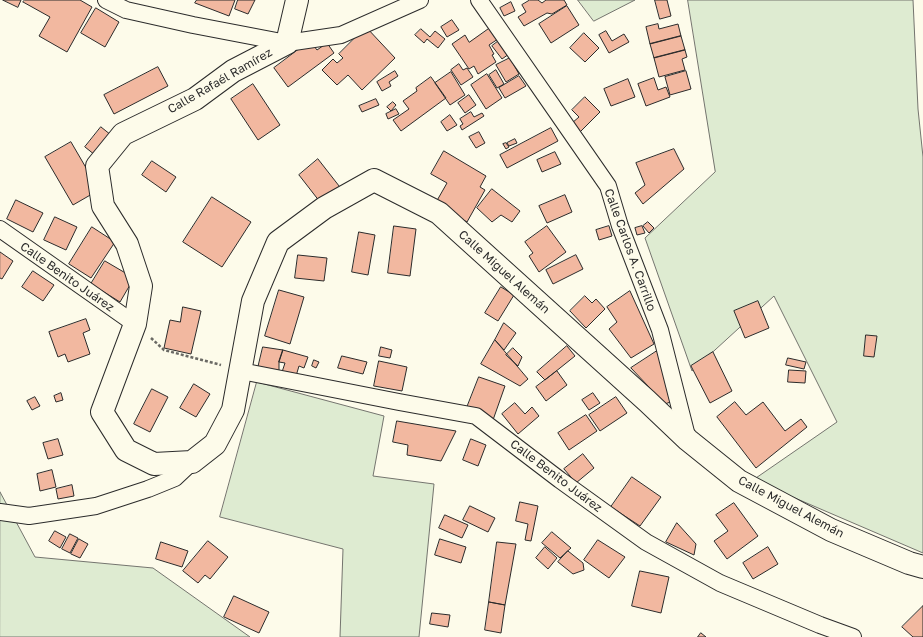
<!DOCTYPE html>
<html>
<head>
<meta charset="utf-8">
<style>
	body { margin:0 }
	canvas { display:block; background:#fdfbea }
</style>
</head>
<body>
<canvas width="923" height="637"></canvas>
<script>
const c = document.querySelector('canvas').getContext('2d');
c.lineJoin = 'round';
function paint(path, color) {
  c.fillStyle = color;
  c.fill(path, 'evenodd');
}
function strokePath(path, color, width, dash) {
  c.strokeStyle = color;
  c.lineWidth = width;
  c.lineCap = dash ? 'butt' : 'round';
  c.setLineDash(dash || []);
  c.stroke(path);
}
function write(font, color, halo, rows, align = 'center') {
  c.font = font + ' "Golos Text",sans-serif';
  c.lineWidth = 3;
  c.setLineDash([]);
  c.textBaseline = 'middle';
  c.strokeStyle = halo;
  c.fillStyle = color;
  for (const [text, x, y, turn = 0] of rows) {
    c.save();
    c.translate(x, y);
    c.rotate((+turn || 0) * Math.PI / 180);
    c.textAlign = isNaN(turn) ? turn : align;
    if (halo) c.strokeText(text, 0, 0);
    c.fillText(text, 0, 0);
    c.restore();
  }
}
const green = new Path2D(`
	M578 0H635L594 21Z
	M688 0H913L918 109 923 157V553L753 480 837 422 774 296 692 371 645 238 715 172Z
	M257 382 384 416 373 476 434 484 419 637H340L343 549 220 517Z
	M0 492 35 557 153 568 250 637H0Z`);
const building = new Path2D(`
	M3 0H21L18 7Z
	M25 0H80L92 7 67 52 39 36 50 17 23 2Z
	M197 0H235L229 16 195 3Z
	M238 0H255L248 14 235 9Z
	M530 0H538L542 3 546 0H564L567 5 552 14 547 13 524 26 518 17 526 12 522 5Z
	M655 0H667L671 16 660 19Z
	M511 2 515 11 504 16 500 8Z
	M567 6 579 25 551 43 539 24Z
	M96 8 119 22 105 47 81 33Z
	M452 20 459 30 447 37 441 27Z
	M658 24 659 29 678 24 681 36 650 44 646 27Z
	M366 27 395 58 362 90 348 75 337 85 322 70 333 59 337 63 343 58 339 54Z
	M490 28 498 39 489 45 494 54 492 55 496 62 478 74 474 66 469 69 452 44 465 35 469 42Z
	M421 29 430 37 435 31 445 39 438 48 427 39 424 43 415 35Z
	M606 31 612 41 624 34 629 42 609 53 599 35Z
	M584 33 599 48 585 62 570 48Z
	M681 36 685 50 654 58 650 44Z
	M500 40 509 54 502 59 492 46Z
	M310 41 317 50 327 43 334 53 288 87 274 68Z
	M685 50 687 57 682 59 685 70 659 77 654 58Z
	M510 58 519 74 506 82 496 65Z
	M459 64 463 70 467 68 473 77 461 85 451 70Z
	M158 67 168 86 114 114 104 95Z
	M496 70 504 84 497 88 489 75Z
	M395 71 398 76 389 82 391 86 382 91 377 82Z
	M686 71 691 89 670 95 665 77Z
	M451 72 465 95 450 105 435 83Z
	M487 74 502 98 486 109 471 85Z
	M519 76 526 86 505 98 499 88Z
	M431 77 446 98 401 131 393 120 409 109 403 101 417 91 416 88Z
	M654 78 658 90 666 87 670 97 646 106 638 84Z
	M628 79 635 97 611 106 604 89Z
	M253 84 280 125 258 140 231 99Z
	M469 95 476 105 465 113 458 103Z
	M585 97 600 112 580 132 572 123 579 117 572 110Z
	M376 99 379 105 362 112 359 106Z
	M393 102 396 105 391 111 387 107Z
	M396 109 399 114 388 119 386 114Z
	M471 112 474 117 482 113 484 116 462 130 460 126 463 124 460 119Z
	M450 115 457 125 447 131 441 122Z
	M101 127 116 139 100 159 85 147Z
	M551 128 558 141 507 168 500 155Z
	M479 132 485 143 476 148 469 137Z
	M515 139 517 143 509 146 507 143Z
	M71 142 99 190 73 205 45 157Z
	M506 143 509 147 506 149 503 144Z
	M674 149 684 169 643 204 635 193 645 185 636 163Z
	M444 151 486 176 480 187 485 190 467 222 435 204 447 183 431 174Z
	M555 152 561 164 542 172 537 160Z
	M318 159 343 191 320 202 299 175Z
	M152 161 176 177 166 192 142 175Z
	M492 189 520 211 512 222 501 215 492 222 477 208Z
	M565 195 572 212 547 223 539 206Z
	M212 197 251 222 222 267 183 242Z
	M16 200 43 213 33 232 7 219Z
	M55 217 77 227 66 250 44 240Z
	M648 222 654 228 649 233 643 226Z
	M394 226 416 229 410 276 388 273Z
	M547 226 566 252 539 272 529 256 533 253 525 242Z
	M609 226 612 236 599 240 596 230Z
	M642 226 645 233 637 235 635 228Z
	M92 227 115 242 91 278 69 264Z
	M359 232 375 235 368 275 352 272Z
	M0 252 13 261 2 279 0 278Z
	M298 255 327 258 324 281 295 278Z
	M576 255 583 269 553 284 546 270Z
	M105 261 134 278 120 302 91 284Z
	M33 271 54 285 43 301 22 287Z
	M501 287 514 295 498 321 485 313Z
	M279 290 304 297 290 344 265 336Z
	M630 291 654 344 631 358 609 329 617 322 607 307Z
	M585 296 592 303 596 299 605 309 586 328 570 311Z
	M758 301 769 328 745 338 734 311Z
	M183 307 201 311 191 354 164 348 170 320 180 322Z
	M86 319 90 330 83 333 90 354 68 362 65 354 58 357 49 332Z
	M504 323 516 333 504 350 495 340Z
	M866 335 877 336 874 357 864 356Z
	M495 340 528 379 520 386 481 364Z
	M567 346 575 356 545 380 537 372Z
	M263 347 283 350 279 362V373L258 368Z
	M381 347 392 350 390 358 379 356Z
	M513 348 522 357 518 366 506 355Z
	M283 350 308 357 304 368 299 366 296 376 282 372 285 363 279 362Z
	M657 351 673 401 665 404 631 368Z
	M713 352 732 391 710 403 691 366Z
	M342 356 367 362 363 374 338 368Z
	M788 358 806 362 804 369 786 365Z
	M314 360 319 362 316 368 312 366Z
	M379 361 407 367 402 391 374 386Z
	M789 370 806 371 805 383 788 382Z
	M557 371 567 385 546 401 536 387Z
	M479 377 505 386 493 420 466 410Z
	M194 384 210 394 196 417 180 408Z
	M152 389 168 397 150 432 134 424Z
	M61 393 63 400 56 402 54 396Z
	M593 393 600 403 589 410 582 400Z
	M35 397 40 406 32 410 27 401Z
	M616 397 627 413 600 431 589 415Z
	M735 402 746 415 763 402 785 431 801 419 807 427 756 468 717 417Z
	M515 403 525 414 532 407 539 416 518 434 502 414Z
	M586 415 597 431 569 450 558 433Z
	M397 421 456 431 441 461 407 455 408 445 393 442Z
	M58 439 63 455 48 459 43 443Z
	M471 439 486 445 478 466 463 460Z
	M583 454 594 468 576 483 564 469Z
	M52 470 56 487 40 491 37 474Z
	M632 477 661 497 640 526 611 507Z
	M72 485 74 496 58 499 56 489Z
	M520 502 538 506 531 541 525 540 528 524 516 521Z
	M734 503 758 536 727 559 714 541 728 531 716 515Z
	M470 506 495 518 488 532 463 520Z
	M445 515 468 525 462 538 439 528Z
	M677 523 696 544 694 555 666 542Z
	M55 531 66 537 60 548 49 541Z
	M552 532 571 548 560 558 542 543Z
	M70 534 78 538 70 553 62 549Z
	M79 539 88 544 80 558 71 554Z
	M440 539 466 547 461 563 435 555Z
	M598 540 625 557 609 578 584 560Z
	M208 541 228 557 210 579 205 575 198 583 183 571Z
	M161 542 188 551 182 567 156 559Z
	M497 542 516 544 505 605 489 602Z
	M545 547 557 558 548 569 536 558Z
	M768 547 778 564 753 579 743 563Z
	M568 551 583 563 584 570 573 574 558 562Z
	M640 571 669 577 661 613 632 606Z
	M234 596 269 612 259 633 224 617Z
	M489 602 505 605 501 633 485 630Z
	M923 606V637H913L902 627Z
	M432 613 450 615 448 627 430 624Z
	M701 633 706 637H698Z`);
const path = new Path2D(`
	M151 338 164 350 221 365`);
const minor = new Path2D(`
	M106 0 126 10 193 25 287 43 341 35 420 0
	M479 0 608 186 620 226 660 330 688 440
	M0 229 135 324
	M241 371 399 402 476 416 560 480 646 542 720 583 820 625 853 637
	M0 512 29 516 96 506 148 489 175 478 192 462`);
const secondary = new Path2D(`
	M297 0 287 43 233 71 195 99 123 134 97 166 103 206 127 244 141 286 135 324 102 412 126 450 154 464 192 462 215 444 233 410 253 301 278 242 324 208 374 180 439 213 647 401 688 440 739 481 831 530 909 563 923 567`);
const streetNames = [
	["Calle Rafaél Ramírez",220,81,-30],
	["Calle Carlos A. Carrillo",630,250,70],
	["Calle Miguel Alemán",504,272,42],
	["Calle Benito Juárez",67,277,35],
	["Calle Benito Juárez",556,476,37],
	["Calle Miguel Alemán",791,507,28]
];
paint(green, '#deebd1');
strokePath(green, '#74746e', 1);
paint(building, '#f2b8a0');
strokePath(building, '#2b2b2b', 1);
strokePath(minor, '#2b2b2b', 18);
strokePath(secondary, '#2b2b2b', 24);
strokePath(path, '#6a6964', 2.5, [3, 2]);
strokePath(minor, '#fdfbea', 16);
strokePath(secondary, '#fdfbea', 22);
write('12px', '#2b2b2b', '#fdfbea', streetNames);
</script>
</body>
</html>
